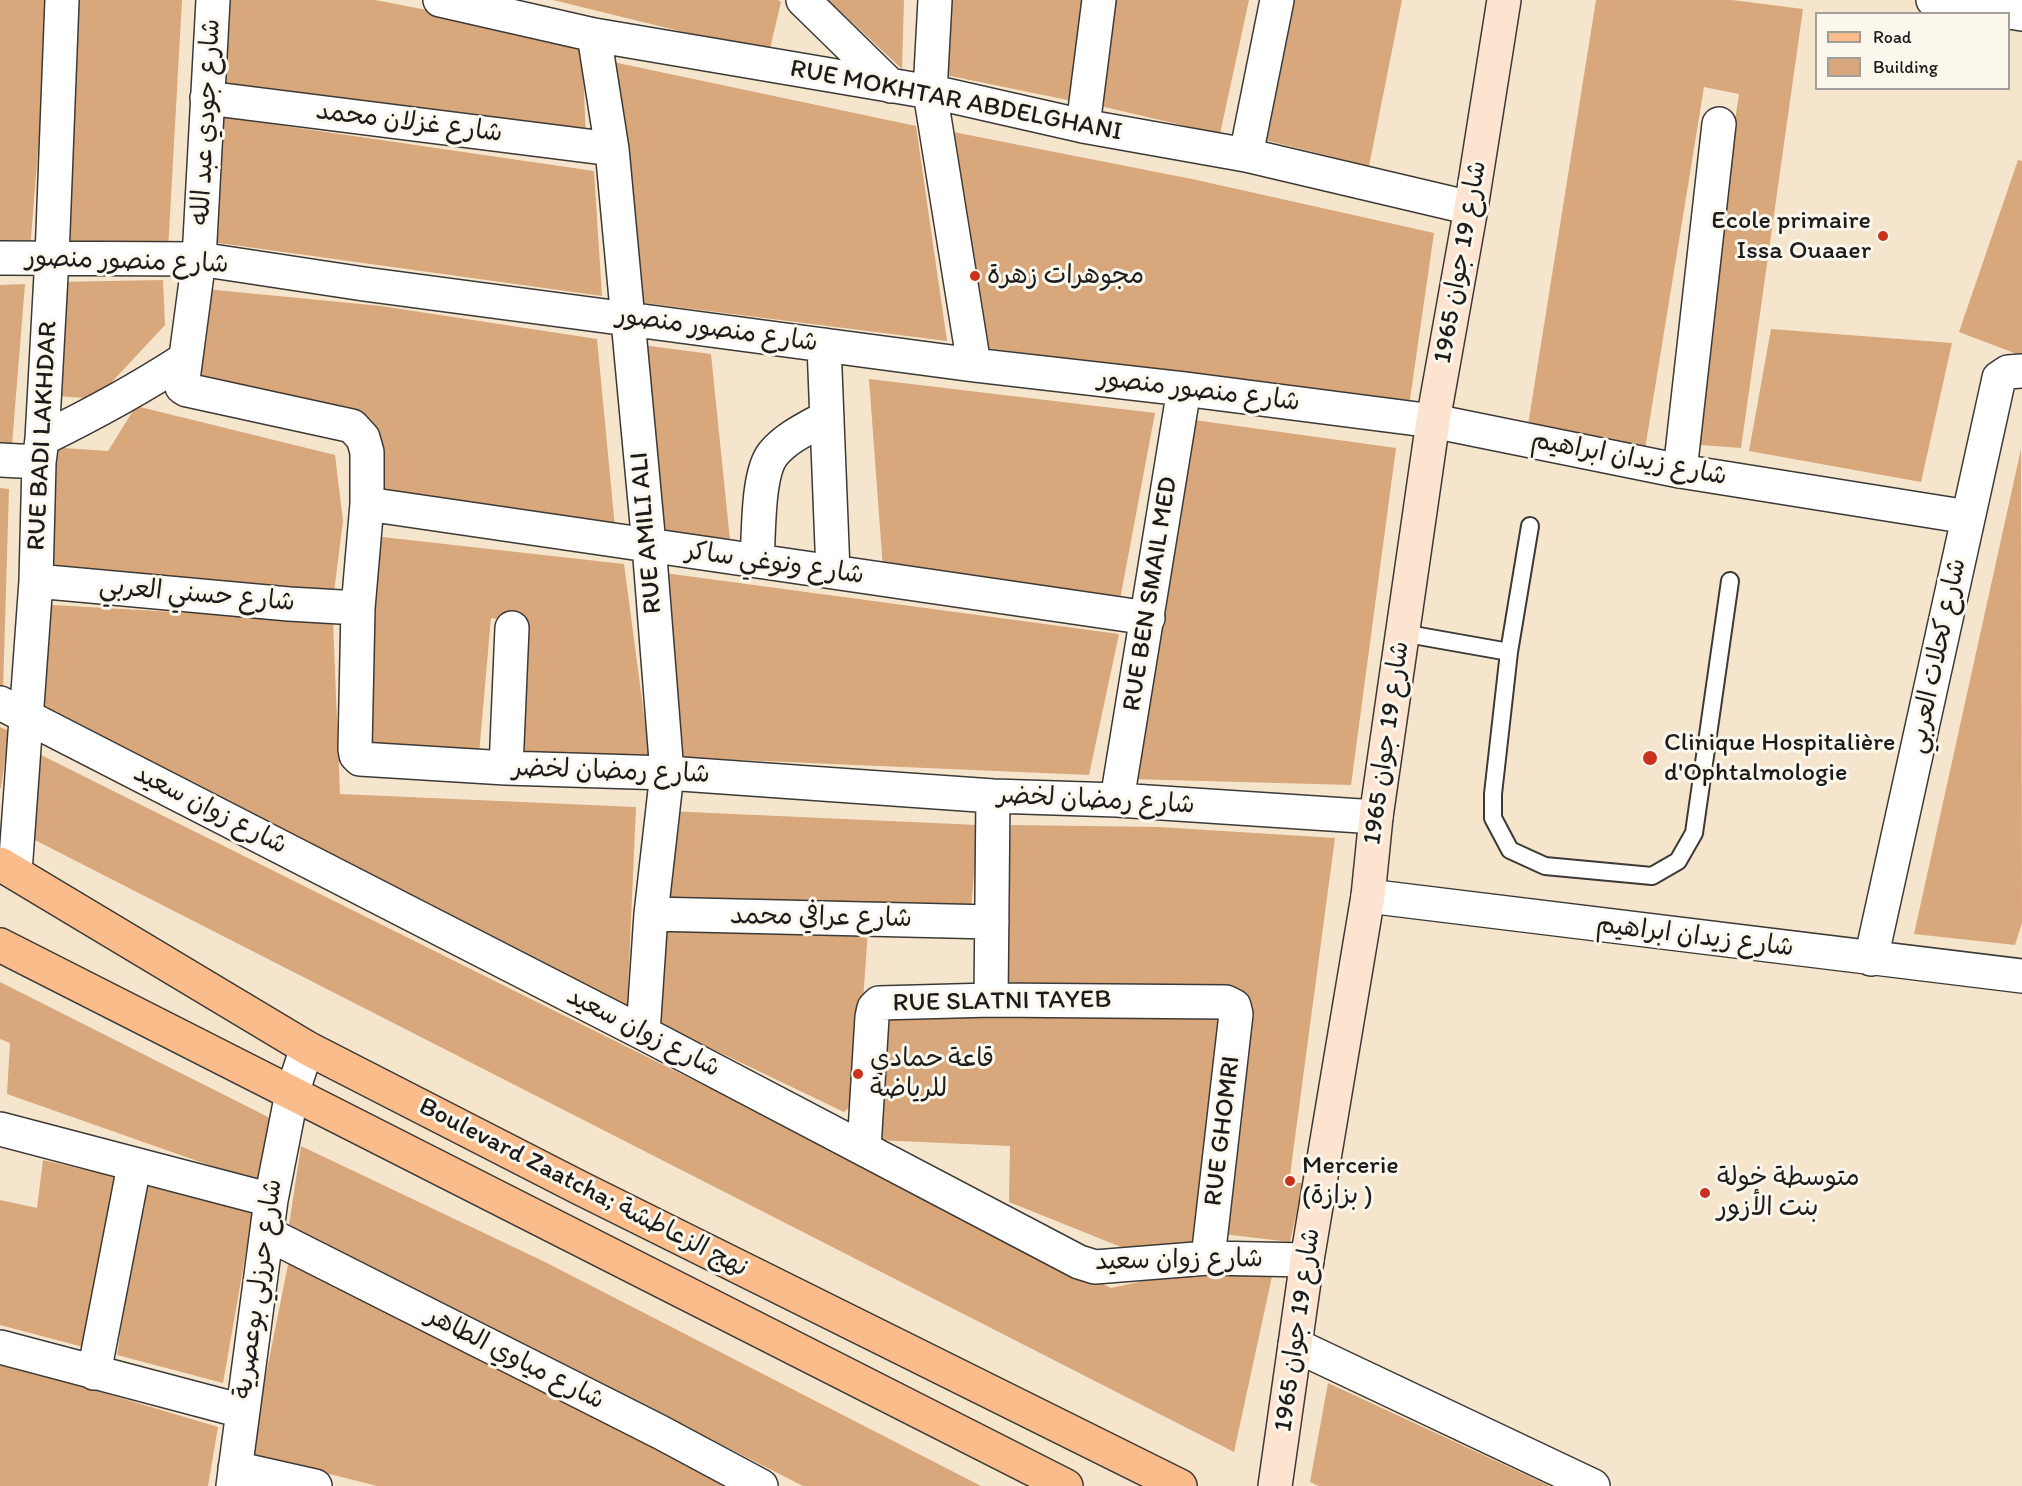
<!DOCTYPE html>
<html>
<head>
<meta charset="utf-8">
<style>
	body { margin:0 }
	#map { position:relative; width:2022px; height:1486px; overflow:hidden; background:#f5e5cc; font-family:Itim,sans-serif }
	canvas { display:block }
	.legend { position:absolute; left:1815px; top:12px; width:195px; height:78px; box-sizing:border-box; background:#fbf7ec; border:2px solid #a29f99; margin:0; padding:8px 10px; list-style:none; font-size:18px; color:#1c1c1c }
	.legend li { display:flex; align-items:center; gap:12px; height:30px }
	.legend b { width:30px; border:2px solid #a29f99 }
</style>
</head>
<body>
<div id="map">
<canvas width="2022" height="1486"></canvas>
<ul class="legend">
<li><b style="height:8px;background:#fabc8b"></b>Road</li>
<li><b style="height:16px;background:#d8a77c"></b>Building</li>
</ul>
</div>
<script>
const c = document.querySelector('canvas').getContext('2d');
c.lineJoin = 'round';
function paint(path, color) {
  c.fillStyle = color;
  c.fill(path, 'evenodd');
}
function strokePath(path, color, width, dash) {
  c.strokeStyle = color;
  c.lineWidth = width;
  c.lineCap = dash ? 'butt' : 'round';
  c.setLineDash(dash || []);
  c.stroke(path);
}
function write(font, color, halo, rows, align = 'center') {
  c.font = font + ' Itim,"Playpen Sans Arabic",sans-serif';
  c.lineWidth = 6;
  c.setLineDash([]);
  c.textBaseline = 'middle';
  c.strokeStyle = halo;
  c.fillStyle = color;
  for (const [text, x, y, turn = 0] of rows) {
    c.save();
    c.translate(x, y);
    c.rotate((+turn || 0) * Math.PI / 180);
    c.textAlign = isNaN(turn) ? turn : align;
    if (halo) c.strokeText(text, 0, 0);
    c.fillText(text, 0, 0);
    c.restore();
  }
}
const building = new Path2D(`
	M0 0H50L30 250 0 251Z
	M70 0H182L168 251 55 247Z
	M223 0H375L582 40 586 140 218 82Z
	M553 0H778L781 2 769 53Z
	M828 0H904L902 69Z
	M939 0H1094L1082 103 936 73Z
	M1109 0H1249L1220 134 1096 105Z
	M1283 0H1402L1369 166 1253 137Z
	M1596 0H1732L1803 9 1741 448 1686 444 1739 94 1704 87 1645 449 1528 425Z
	M613 62 916 126 947 341 629 301Z
	M216 116 594 171 602 296 204 241Z
	M948 131 1192 179 1434 233 1409 406 978 347Z
	M2018 160 2022 161V356L1959 332Z
	M163 280 165 325 96 399 46 395 56 282Z
	M25 284 11 457 0 456V285Z
	M195 288 381 306 597 339 616 538 368 498 372 425 186 386Z
	M1771 329 1952 343 1921 482 1749 451Z
	M634 344 711 354 731 550 650 537Z
	M869 379 1155 413 1119 605 883 569Z
	M136 406 335 455 343 521 333 600 40 575 48 447 108 451Z
	M1187 419 1396 448 1351 785 1130 779Z
	M2021 449 2022 923 2015 945 1914 934Z
	M0 488 9 489 3 691 0 689Z
	M364 535 624 564 650 760 509 750 514 622 491 618 479 754 361 741Z
	M657 572 1119 634 1089 775 670 757Z
	M35 604 333 621 340 794 636 807 627 1011 34 707Z
	M0 727 9 731 1 788H0Z
	M33 751 1111 1288 1204 1268 1274 1267 1234 1452 25 835Z
	M667 811 978 825 971 911 662 903Z
	M1011 825 1159 827 1335 838 1289 1183H1303L1290 1242 1223 1234 1247 999 1002 991Z
	M661 927 868 930 856 1101 844 1112 658 1023Z
	M0 982 272 1119 257 1182 7 1094 10 1043 0 1039Z
	M885 1012 1221 1014 1196 1244 1131 1251 1009 1202 1010 1146 876 1140Z
	M301 1146 545 1262 981 1486H803L289 1225Z
	M43 1160 116 1177 87 1348 0 1325V1200L37 1208Z
	M144 1177 253 1212 223 1383 117 1355Z
	M289 1260 591 1413 728 1486H377L250 1454Z
	M0 1362 218 1427 208 1486H0Z
	M1328 1383 1550 1486H1319L1310 1482Z`);
const lane = new Path2D(`
	M1530 526 1509 652 1493 794V818L1510 850 1545 866 1652 876 1678 861 1694 833 1730 581
	M1402 633 1509 652`);
const street = new Path2D(`
	M213 0 199 259 182 387 187 390 352 426 363 438 367 452V504L358 608 355 749 356 755 360 759 506 768 667 773 993 796 1117 800 1376 817
	M440 0 594 35 942 94 1083 126 1246 155 1471 208
	M803 0 891 86
	M935 0 930 92 974 365
	M1933 0 2022 14
	M594 35 612 149 649 545 667 773 651 914 643 1033
	M207 98 612 149
	M1083 126 1099 0
	M1246 155 1277 0
	M0 258 199 259 364 284 974 365 1184 389 1433 421 1680 471 1968 517
	M824 345 833 572
	M42 439C91 415 139 389 185 359
	M0 460 39 462
	M1680 471 1719 124
	M367 504 1148 618
	M757 561C759 535 757 474 773 454 787 437 808 428 827 417
	M36 581 289 604 358 608
	M0 703 643 1033 1079 1262 1095 1267 1208 1258 1307 1260
	M506 768 512 628
	M1117 800 1184 389
	M15 872 36 581 39 462 42 439 52 257 62 0
	M1368 896 2022 976
	M651 914 992 922
	M1871 959 1999 378 2008 372 2022 371
	M991 1000 993 796
	M0 1129 271 1200
	M864 1148 872 1017 874 1008 879 1003 991 1000 1226 1002 1234 1006 1236 1014 1208 1258
	M268 1234 660 1432 761 1486
	M1295 1345 1593 1486
	M0 1347 242 1411
	M94 1373 134 1166
	M235 1468 315 1486
	M233 1486 271 1200 292 1093 307 1048`);
const secondary = new Path2D(`
	M1275 1486 1307 1260 1368 896 1376 817 1433 421 1471 208 1504 0`);
const primary = new Path2D(`
	M0 864 307 1048 580 1188 1180 1486
	M0 945 1066 1486`);
const markers = [
	[1883,236,6,"#c8321e"],
	[975,276,6,"#c8321e"],
	[1650,758,8,"#c8321e"],
	[858,1074,6,"#c8321e"],
	[1290,1181,6,"#c8321e"],
	[1705,1193,6,"#c8321e"]
];
const streetNames = [
	["RUE MOKHTAR ABDELGHANI",956,101,11],
	["شارع جودي عبد الله",207,122,-87],
	["شارع غزلان محمد",409,123,7],
	["شارع منصور منصور",127,262,2],
	["شارع 19 جوان 1965",1461,262,-80],
	["شارع منصور منصور",717,330,8],
	["شارع منصور منصور",1199,391,7],
	["RUE BADI LAKHDAR",43,436,-87],
	["شارع زيدان ابراهيم",1629,459,11],
	["RUE AMILI ALI",647,533,-95],
	["شارع ونوغي ساكر",775,564,8],
	["RUE BEN SMAIL MED",1151,594,-81],
	["شارع حسني العربي",197,595,5],
	["شارع كحلات العربي",1938,656,-78],
	["شارع 19 جوان 1965",1387,743,-82],
	["شارع رمضان لخضر",611,772,2],
	["شارع رمضان لخضر",1096,801,3],
	["شارع زوان سعيد",210,810,27],
	["شارع عرافي محمد",821,918,1],
	["شارع زيدان ابراهيم",1695,937,7],
	["RUE SLATNI TAYEB",1002,1002,-1],
	["شارع زوان سعيد",643,1033,27],
	["RUE GHOMRI",1223,1131,-83],
	["Boulevard Zaatcha; نهج الزعاطشة",583,1188,27],
	["شارع زوان سعيد",1179,1261,-1],
	["شارع حرزلي بوعصرية",259,1289,-82],
	["شارع 19 جوان 1965",1298,1330,-82],
	["شارع مياوي الطاهر",515,1359,27]
];
const poiNames = [
	["Ecole primaire",1871,221,"right"],
	["Issa Ouaaer",1871,251,"right"],
	["مجوهرات زهرة",987,276],
	["Clinique Hospitalière",1664,743],
	["d'Ophtalmologie",1664,773],
	["قاعة حمادي",870,1059],
	["للرياضة",870,1089],
	["Mercerie",1302,1166],
	["(بزازة )",1302,1196],
	["متوسطة خولة",1717,1178],
	["بنت الأزور",1717,1208]
];
paint(building, '#d8a77c');
strokePath(lane, '#3d3a36', 20);
strokePath(street, '#3d3a36', 36);
strokePath(secondary, '#3d3a36', 36);
strokePath(primary, '#3d3a36', 36);
strokePath(lane, '#fff', 16);
strokePath(street, '#fff', 33);
strokePath(secondary, '#fde4d1', 33);
strokePath(primary, '#fabc8b', 33);
for (const [x, y, r, color] of markers) {
  const dot = new Path2D();
  dot.arc(x, y, r, 0, 2 * Math.PI);
  c.fillStyle = color;
  c.fill(dot);
  strokePath(dot, '#fbf7ec', 2);
}
write('26px', '#1c1c1c', '#fbf7ec', streetNames);
write('26px', '#1c1c1c', '#fbf7ec', poiNames, 'left');
</script>
</body>
</html>
